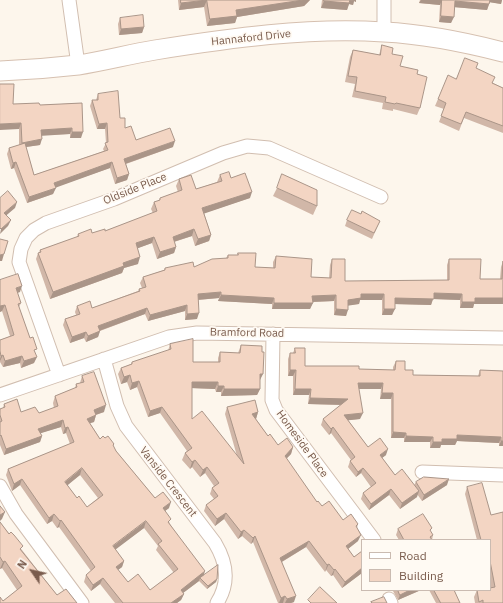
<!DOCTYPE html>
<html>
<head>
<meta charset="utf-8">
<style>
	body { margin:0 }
	#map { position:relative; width:503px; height:603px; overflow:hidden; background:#fdf6ec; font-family:"IBM Plex Sans",sans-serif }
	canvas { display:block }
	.legend { position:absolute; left:361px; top:539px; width:130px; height:52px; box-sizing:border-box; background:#fffaf3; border:1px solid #cabbb1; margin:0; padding:5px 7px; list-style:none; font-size:12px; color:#7a5c4d }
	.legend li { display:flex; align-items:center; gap:8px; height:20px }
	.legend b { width:20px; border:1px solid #cabbb1 }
	.north { position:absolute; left:12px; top:551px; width:40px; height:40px; -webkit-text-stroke:3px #fffaf3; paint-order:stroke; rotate:304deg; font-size:11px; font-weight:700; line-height:16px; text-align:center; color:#7a5c4d }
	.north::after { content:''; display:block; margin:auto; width:14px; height:18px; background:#7a5c4d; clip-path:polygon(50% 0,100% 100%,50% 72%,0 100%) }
</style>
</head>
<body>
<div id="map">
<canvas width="503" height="603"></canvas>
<ul class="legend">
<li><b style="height:5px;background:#fff"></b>Road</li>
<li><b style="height:11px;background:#f3d5c3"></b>Building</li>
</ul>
<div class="north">N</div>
</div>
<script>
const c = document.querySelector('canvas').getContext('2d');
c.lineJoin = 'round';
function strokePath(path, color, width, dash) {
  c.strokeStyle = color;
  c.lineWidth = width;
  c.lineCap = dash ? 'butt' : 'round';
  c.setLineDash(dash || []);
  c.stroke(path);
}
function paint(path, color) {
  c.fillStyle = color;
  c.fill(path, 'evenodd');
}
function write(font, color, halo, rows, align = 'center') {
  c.font = font + ' "IBM Plex Sans",sans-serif';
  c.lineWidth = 3.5;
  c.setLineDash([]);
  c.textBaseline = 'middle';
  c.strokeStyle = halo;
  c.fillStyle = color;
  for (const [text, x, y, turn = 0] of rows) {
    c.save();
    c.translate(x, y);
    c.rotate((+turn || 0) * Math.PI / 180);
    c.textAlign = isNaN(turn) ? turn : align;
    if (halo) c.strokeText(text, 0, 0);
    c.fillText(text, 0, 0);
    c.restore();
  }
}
const street = new Path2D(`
	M69 0 78 65
	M384 0V32
	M273 334 272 400 276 410 374 540
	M104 359 117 406 126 426 215 543C227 563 230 582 217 603
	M59 375 19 262 21 249 26 238 34 230 46 223 114 199 223 153 247 146 269 148 381 197
	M0 395 169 337 197 333 503 338
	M422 472 503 475
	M0 486 16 514 82 603
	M389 599 391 603`);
const secondary = new Path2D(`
	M0 71C26 70 52 68 78 65 104 61 130 54 155 50 230 38 308 27 384 32 425 34 464 42 503 52`);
const wall = new Path2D(`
	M178 0H310L304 6 237 17 235 23 207 26 204 7 179 10Z
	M322 0H356V2L354 1 353 5 349 4 347 10 321 8Z
	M420 0H502L501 4 490 2 487 10 454 7 451 23 439 22 440 5 419 3Z
	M120 18 144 27 142 33 119 35 118 24Z
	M382 45 392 54 400 66 417 74 420 108 417 115 393 109V111L382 109 383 103 352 97 355 84 345 82 350 57 353 50 379 55Z
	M476 68 493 83 503 88V133L464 118 459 131 439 122 444 109 435 106 438 99 456 79Z
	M98 94 120 118 125 128 136 140 173 147 126 164 129 174 127 180 115 184 110 168 55 187 53 194 27 203 14 168 11 169 7 154 9 148 19 145V129L13 104 40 105 82 103 81 138H70V134L42 135 40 145 26 147 34 175 104 151 103 149 106 143 105 129H97L90 106 92 100H96Z
	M220 175 231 178 250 198 204 213 211 235 209 241 195 246 192 236 174 242 176 247 174 253 157 259 152 243 138 248V264L124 268 122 273 50 299 36 259 38 253H39L40 250 77 237 78 234 92 233 105 231 153 213 151 209 154 202 159 201 160 198 178 192 176 186 179 179 196 189 217 182Z
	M277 188 317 206 313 215 273 196Z
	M361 214 380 221 372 239 345 226 347 220Z
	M238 253 255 267 273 268V262L276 256 311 277 329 278 330 265 332 259 345 281 447 280V265L449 259 480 279H500L501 267 503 261V304H474L473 308H460V300L433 299 431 305 395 304 392 315H382V300H360L359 304 348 305 346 316 334 315V301L313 302 310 309H272V304L218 301 219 298 198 300 197 319 185 320V311L148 321 145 314 100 331 98 337 86 342 84 338 70 343 63 325 65 319 76 315 75 312 77 306 92 308 138 291 139 289 142 288 140 283 143 277 164 270 165 268 194 267 226 258 228 255H237Z
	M0 280 20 292 17 293 21 303 19 307 35 353 34 363 21 368 20 363 3 367 0 362V340L10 336 2 311 0 312Z
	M170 344 193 362H218V358L220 352 238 353 241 345 260 380V389L257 395 221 396V392H216L215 389 192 388V419L237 456 225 414 227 407 258 412 256 419 268 436 278 445 293 447 291 454 286 459 317 502 343 520 358 524 357 528 358 541 348 549 354 557 362 551V573L342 588 333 575 331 576 326 570 325 572 306 547 282 562 294 602 291 603H278L253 542 251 544 242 536 238 539 224 519 215 526 204 511 206 505 214 499 210 494 212 488 214 486 205 473 200 477 192 467 190 469 182 460 185 453 187 451 160 413 148 417 137 387 130 390 127 382 121 384 118 374 121 368 131 364 132 362 168 351Z
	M295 348 305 366 359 369 393 370V367L396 361 405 370 413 375 478 376 480 370 503 371V446H499V443L457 441 455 445H441L440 448H430V442H404V438H391V399H380L381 389H359L360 419 348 420 368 447 386 455 382 458 395 475 414 485 416 482 447 485 422 501 417 494V497L400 509 389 495 369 510 361 499 363 493 371 487 361 473 356 477 348 467 350 461 351 460 331 433 329 435 321 425 323 419 341 405 308 404 309 395H293V376H288V359L290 353H293Z
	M82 376 104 412 96 415 94 422 90 423 100 439 105 438 114 444 113 446 116 451 155 498 169 508 165 511 170 524 204 575 217 579 216 582 207 589 199 581 183 593 184 594 181 600 177 603H115L100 584 91 591 84 582 86 575 91 571 59 527 57 528 52 521 47 524 20 485 12 491 6 475 8 469 70 444 66 433 63 434 61 427 40 433 42 436 40 442 4 455 0 445V409L3 408 4 404 21 412 39 413 54 408 53 403 55 396 75 388 76 384 80 383ZM80 475 98 498 87 507 77 498 67 485ZM144 528 158 546 156 550 174 573 150 590 128 582 118 570 122 567 124 561 115 549Z
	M467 487 491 515 503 603H475L474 597 477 590 491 588 490 583V540H477L465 494Z
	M0 522 22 550 57 595 3 601 17 590 2 568 0 569Z
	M432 528 430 531 433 535 432 540H399L396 535 398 529Z
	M393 590H421L398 600 393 591Z
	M429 590H454L460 603H436Z`);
const shadedWall = new Path2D(`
	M207 0 204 7 179 10 181 3Z
	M303 0H310L304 6 237 17 235 23 207 26 210 19 236 10Z
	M356 0V2L354 1 353 5 349 4 347 10 321 8 324 1Z
	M421 0H442L440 5 419 3Z
	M489 0H502L501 4 488 2Z
	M455 1 489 4 487 10 453 7Z
	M441 16 454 17 451 23 439 22Z
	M144 27 142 33 119 35 121 29Z
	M21 123 19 129 0 130V124Z
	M107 123 105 129H97L99 124Z
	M72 128 70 134 39 136 41 130Z
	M72 132H83L81 138H70Z
	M42 139 40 145 19 148 22 143Z
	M175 141 173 147 122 165 124 159Z
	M16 162 14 168 11 169 13 163Z
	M112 162 110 168 52 189 54 183Z
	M129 174 127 180 115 184 117 178Z
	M56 188 53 194 27 203 29 197Z
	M252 192 250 198 200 215 202 208Z
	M17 202 15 208 2 219 4 213Z
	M11 220 8 226 0 234 1 229Z
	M194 229 192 236 170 243 173 237Z
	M211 235 209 241 195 246 198 239Z
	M154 237 152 243 133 250 136 243Z
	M176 247 174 253 157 259 160 252Z
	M4 254 2 261H0V255Z
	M140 257 138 264 124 268 122 273 50 299 53 292 123 263Z
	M22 286 20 292 13 294 16 288Z
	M221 292 219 298 196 300 198 294Z
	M434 293 462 294 460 300 433 299 431 305 393 304 395 298Z
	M361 294H384L382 300H360L359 304 346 306 348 300Z
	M221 295 274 298 272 304 218 301Z
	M336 295 334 301 310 302 312 296Z
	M475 298H503V304H474L473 308H460L462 302Z
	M274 303H313L310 309H272Z
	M5 305 2 311 0 312V306Z
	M187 305 185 311 148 321 150 315Z
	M147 308 145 314 96 332 98 326Z
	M336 309 348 310 346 316 334 315Z
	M384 309H395L392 315H382Z
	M199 313 197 319 185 320 187 314Z
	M100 331 98 337 86 342 88 336Z
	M86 332 84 338 70 343 72 337Z
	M3 355 0 361V362V359L1 356Z
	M22 356 20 363 3 367 5 361Z
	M37 357 34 363 21 368 24 361Z
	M290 370H296L293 376H288Z
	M260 374H263L260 380H257Z
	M130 375 127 382 121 384 124 377Z
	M139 381 137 387 130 390 132 383Z
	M192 382H218L215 389 190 388Z
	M358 383H383L381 389H356Z
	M218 386H224L221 392H216Z
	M224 389H260L257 395 221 396Z
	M295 389H311L309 395H293Z
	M382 393H393L391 399H380Z
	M310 398 348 399 346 405 308 404Z
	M106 405 104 412 92 416 94 410Z
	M162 407 160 413 148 417 150 411Z
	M258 412 256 419 250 420 252 414Z
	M363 413 360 419 342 421 344 415Z
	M96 415 94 422 84 425 87 419Z
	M63 420 61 427 35 435 38 429Z
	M68 427 66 433 63 434 65 428Z
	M333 427 331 433 329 435 331 429Z
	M393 432 406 433 404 438H391Z
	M457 435 501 437 499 443 457 441 455 445H441L440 448H430L433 442Z
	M42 436 40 442 4 455 6 449Z
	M406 436 433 437 430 442H404Z
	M501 441H503V446H499Z
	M293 447 291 454 282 463 285 456Z
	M388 449 386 455 378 461 380 455Z
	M195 460 192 467 190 469 192 462Z
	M207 467 205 473 200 477 203 470Z
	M82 468 80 475 63 489 65 482Z
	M363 468 361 473 356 477 358 472Z
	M22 479 20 485 12 491 14 484Z
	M449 479 447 485 422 501 424 495Z
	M391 489 389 495 369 510 371 504Z
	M419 491 417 497 400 509 402 503Z
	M171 502 169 508 161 514 163 508Z
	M5 512 2 519 0 521V515Z
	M226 513 224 519 215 526 217 519Z
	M54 514 52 521 47 524 49 518Z
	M61 520 59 527 57 528 60 521Z
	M146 521 144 528 111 553 113 546Z
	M244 530 242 536 238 539 241 532Z
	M361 535 358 541 344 552 346 546Z
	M255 536 253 542 251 544 253 538Z
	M309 541 306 547 278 564 280 558Z
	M5 561 2 568 0 569 3 562Z
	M124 561 122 567 114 573 116 567Z
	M329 564 325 572 327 565Z
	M362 568V573L342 588 345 582Z
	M335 569 333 575 331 576 334 570Z
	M205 571 203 578H200L199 581 179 596 181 590Z
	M103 578 100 584 91 591 93 585Z
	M217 579 216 582 207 589 208 586Z
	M410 590H421L398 600 400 595Z
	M184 594 181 600 177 603H171Z
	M285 596 283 603H279L281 598Z
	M296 596 294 602 291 603H285L287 599Z`);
const building = new Path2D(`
	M181 0H207L181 3Z
	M207 0H303L236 10 237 16 210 19Z
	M324 0H350L349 3 324 1Z
	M442 0H490L489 4 455 1 454 17 441 16Z
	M143 15 144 27 121 29 120 18Z
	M382 45 393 48 392 54 403 56 400 66 418 70 417 74 427 77 420 108 396 103 395 104 385 102 386 97 355 91 357 77 348 76 353 50 380 55Z
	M465 58 478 63 476 68 495 77 492 83 503 88V126L466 112 461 124 441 116 446 103 438 99 448 75 456 79Z
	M0 84H14L13 104 39 103 40 105 82 103 83 132H72V128L41 130 42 139 22 143 21 123 0 124Z
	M118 91 120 118H125V128L131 126 136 140 170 128 175 141 124 159 129 174 117 178 112 162 54 183 56 188 29 197 16 162 13 163 9 148 25 143 34 175 108 150 105 143 108 142 107 123 99 124 92 100H98V94Z
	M229 172 231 178 245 173 252 192 202 208 211 235 198 239 194 229 173 237 176 247 160 252 154 237 136 243 140 257 123 263 124 266 53 292 38 253 41 252 40 250 79 236 78 234 91 229 92 233 105 229V231L157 211 154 202 160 200V198L182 190 179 179 191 175 196 189 222 181 220 175Z
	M282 174 317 190V206L277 188Z
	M8 191 17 202 4 213 11 220 1 229 0 228V198Z
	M352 210 361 214 362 211 380 221 374 233 347 220Z
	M0 239 8 241 4 254 0 255Z
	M238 253H256L255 267 275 268 276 256 312 259 311 277 331 278 332 259H345V281L449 280V259H481L480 279H502L503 261V298H475V302H462V294L434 293V299L395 298V309H384V294H361V298L348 300V310L336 309V295L312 296 313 303H274V298L221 295V292L198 294 199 313 187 314V305L150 315 147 308 98 326 100 331 88 336 86 332 72 337 65 319 80 314 77 306 90 301 92 308 140 291 139 289 146 287 143 277 165 270V268L193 262 194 267 212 259 228 258V255H238Z
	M18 274 22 286 16 288 21 303 18 304 30 338 33 337 37 349 34 350 37 357 24 361 22 356 5 361 3 355 1 356 0 351V340L14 335 5 305 0 306V280Z
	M193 339V362H220V352L240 353 241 345 262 346V352H264L263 374H260V389H224V386H218V382H192V419L202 411 244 464 227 407 255 400 258 412 252 414 268 436 270 434 278 445 287 438 293 447 285 456 317 502 318 501 322 506 329 501 343 520 351 514 358 524 356 526 361 535 346 546 354 557 362 551V568L345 582 335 569 334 570 329 564 327 565 309 541 280 558 296 596 287 599 285 596 281 598 255 536 253 538 244 530 241 532 226 513 217 519 206 505 218 496 212 488 219 483 207 467 203 470 195 460 192 462 185 453 192 448 162 407 150 411 139 381 132 383 130 375 124 377 121 368 132 364V362L171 349 170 344Z
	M295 348H305V366H359V369L395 370 396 361H405V370H413V375L480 376V370L503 371V441H501V437L457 435V439H442V442H433V437L406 436V433L393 432V393H382L383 383H358L363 413 344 415 368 447 380 438 388 449 380 455 395 475 402 469 419 491 402 503 391 489 371 504 363 493 376 483 363 468 358 472 350 461 355 457 333 427 331 429 323 419 348 399 310 398 311 389H295L296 370H290V353H295Z
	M94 372 106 405 94 410 96 415 87 419 100 439 103 436 105 438 108 436 114 444 113 445 116 451 155 498 163 492 171 502 163 508 171 519 168 522 205 571 181 590 184 594 171 603H123L103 578 93 585 86 575 95 567 61 520 60 521 54 514 49 518 22 479 14 484 8 469 74 442 68 427 65 428 63 420 38 429 42 436 6 449 1 435 0 436V422L2 421 0 415V409L5 407 4 404 17 399 21 412 35 407 39 413 58 406 55 396 77 387 76 384 84 382 82 376ZM82 468 103 495 87 507 79 496 77 498 65 482ZM146 521 162 541 158 544 178 569 150 590 138 574 128 582 116 567 124 561 113 546Z
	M424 477 449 479 424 495 416 482Z
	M482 483 491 515 503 512V603H483V600L479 602 477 590H490V588L495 587 490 561V540H481L467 487Z
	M0 506 5 512 0 515Z
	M423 514 432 528 430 530 433 535 430 537 432 540H404L398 529Z
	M0 522 9 534 11 532 14 535 23 546 20 549 57 595 66 589 77 603H0V597L3 601 22 586 5 561 3 562 0 557Z
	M218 565 217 579 208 586 200 578Z
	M320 587 337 603H311L308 600Z
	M398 590H410L400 595Z
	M434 590H454L460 603H441Z
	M384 597 387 603H372L371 602Z`);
const streetNames = [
	["Hannaford Drive",251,38,-6],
	["Oldside Place",135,189,-22],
	["Bramford Road",247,333,1],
	["Homeside Place",302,444,54],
	["Vanside Crescent",168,482,52]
];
strokePath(street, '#d1beb0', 15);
strokePath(secondary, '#d6c0b0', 21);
strokePath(street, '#fff', 13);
strokePath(secondary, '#fff', 19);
paint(wall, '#d1b7a8');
paint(shadedWall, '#aa9588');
paint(building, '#f3d5c3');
strokePath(building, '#aa9588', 1);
write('11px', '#7a5c4d', '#fffaf3', streetNames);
</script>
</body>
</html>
